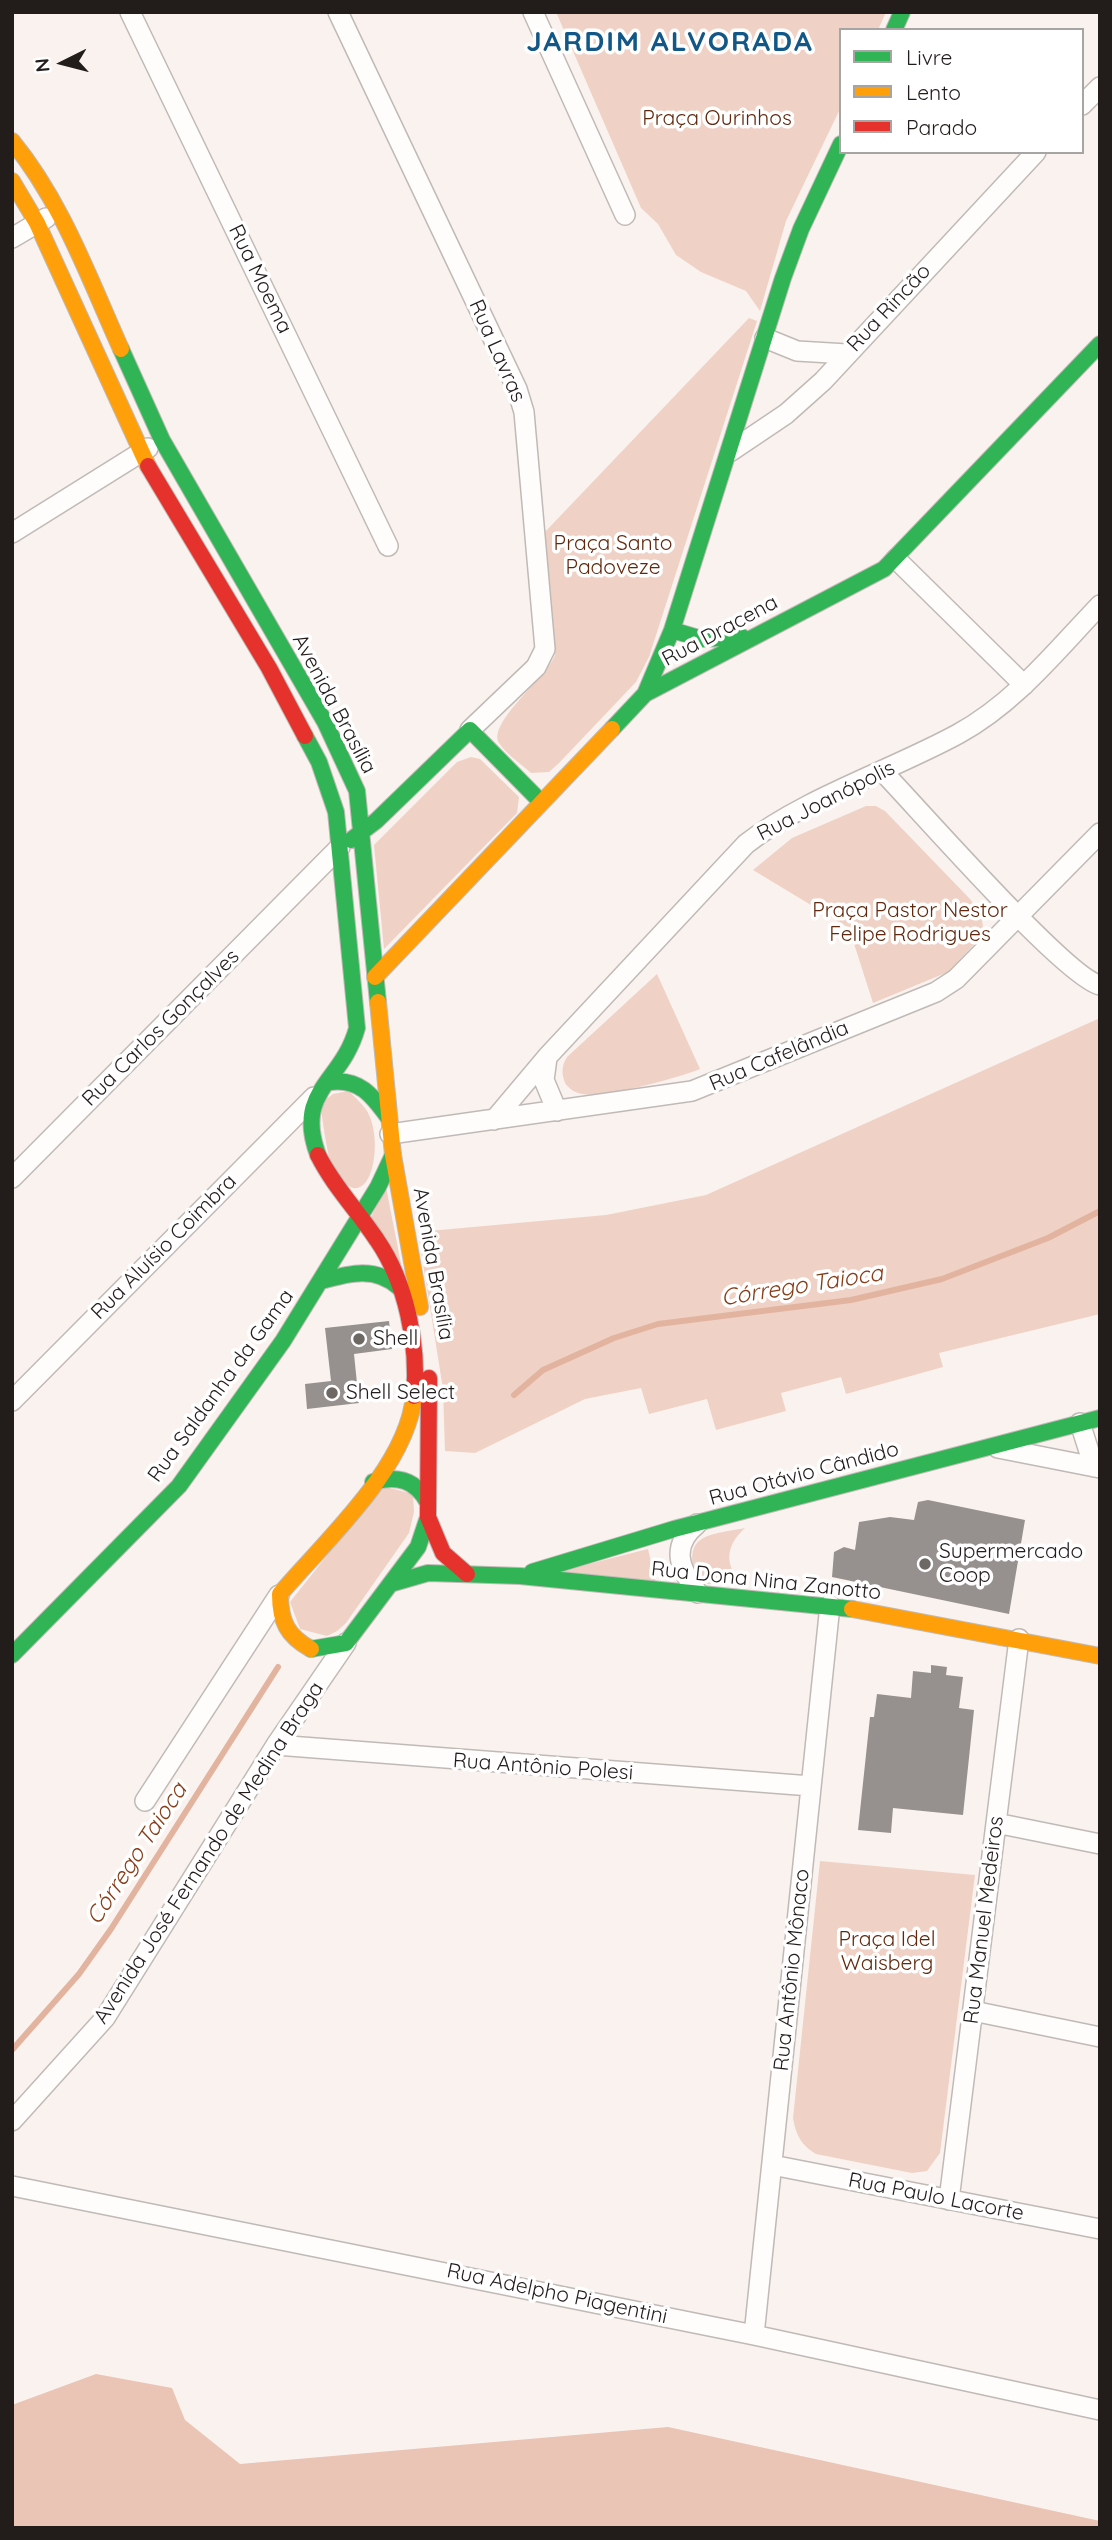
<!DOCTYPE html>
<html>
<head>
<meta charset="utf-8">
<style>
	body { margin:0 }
	#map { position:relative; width:1112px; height:2540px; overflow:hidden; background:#faf2ee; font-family:Quicksand,sans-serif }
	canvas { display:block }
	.frame { position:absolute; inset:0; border:14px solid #221d1b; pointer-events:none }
	.legend { position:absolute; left:839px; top:28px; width:245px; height:126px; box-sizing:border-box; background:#fff; border:2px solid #a7a5a4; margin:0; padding:9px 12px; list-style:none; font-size:21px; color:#221d1b }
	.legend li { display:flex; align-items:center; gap:14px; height:35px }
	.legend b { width:35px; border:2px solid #a7a5a4 }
	.north { position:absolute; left:28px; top:28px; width:70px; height:70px; -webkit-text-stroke:5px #fff; paint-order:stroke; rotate:264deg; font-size:19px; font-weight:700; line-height:28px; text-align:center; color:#221d1b }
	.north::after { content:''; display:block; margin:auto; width:24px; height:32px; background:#221d1b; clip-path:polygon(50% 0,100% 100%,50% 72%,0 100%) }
</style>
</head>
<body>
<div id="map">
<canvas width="1112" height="2540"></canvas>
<div class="frame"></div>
<ul class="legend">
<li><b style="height:9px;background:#30b455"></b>Livre</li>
<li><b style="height:9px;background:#ff9f0a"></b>Lento</li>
<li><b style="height:9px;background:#e5322d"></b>Parado</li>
</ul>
<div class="north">N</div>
</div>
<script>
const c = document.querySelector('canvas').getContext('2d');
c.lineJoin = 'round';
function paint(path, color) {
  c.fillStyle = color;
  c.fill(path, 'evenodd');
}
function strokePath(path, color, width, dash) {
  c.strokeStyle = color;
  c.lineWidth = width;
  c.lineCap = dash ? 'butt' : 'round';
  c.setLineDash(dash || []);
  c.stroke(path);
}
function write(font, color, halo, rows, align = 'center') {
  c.font = font + ' Quicksand,sans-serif';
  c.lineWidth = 7;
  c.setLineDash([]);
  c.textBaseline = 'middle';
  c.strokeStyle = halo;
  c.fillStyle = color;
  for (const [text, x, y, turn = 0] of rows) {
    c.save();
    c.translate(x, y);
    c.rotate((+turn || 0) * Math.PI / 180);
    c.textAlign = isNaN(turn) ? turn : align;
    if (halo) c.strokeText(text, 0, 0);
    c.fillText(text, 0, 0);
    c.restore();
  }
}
const green = new Path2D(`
	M556 12H886L878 30H841V107L786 221 760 311 746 291 701 272 676 255 658 224 641 208Z
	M749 318 757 321 649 657 636 682 559 763 549 772 531 773C521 764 506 754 499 743 487 723 547 677 555 655L544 533Z
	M471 757 480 759 519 797 517 813 384 949 374 845 457 762Z
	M866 806H876L885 811 970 899 981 915 983 926 979 939 948 972 873 1003 849 928 753 870 792 838Z
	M657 974 700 1069C677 1078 606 1098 583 1094 575 1093 569 1089 565 1083 561 1073 562 1065 567 1057Z
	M1100 1018V1314L939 1353 943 1367 846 1394 841 1377 781 1393 786 1411 716 1430 707 1399 649 1414 641 1388 585 1399 475 1453 445 1451 443 1389 418 1232 606 1215 706 1195Z
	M349 1091C355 1098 363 1104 367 1111 386 1143 369 1222 335 1172 327 1160 323 1120 320 1104L333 1094Z
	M386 1187 402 1269 371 1217Z
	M382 1486 413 1494 414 1512 409 1533 346 1623 337 1631 327 1636 300 1629 290 1602Z
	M745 1528C726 1545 723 1565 743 1584H708L696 1578C682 1533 710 1535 745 1528Z
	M648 1549 656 1583 561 1571Z
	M820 1861 975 1875 940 2153 927 2171 912 2173 816 2154C801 2145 796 2135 793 2118Z`);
const forest = new Path2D(`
	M96 2374 172 2388 185 2420 240 2464 668 2427 1100 2521V2528H12V2405Z`);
const stream = new Path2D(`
	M514 1395 543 1370 614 1338 658 1324 851 1300 942 1279 1048 1238 1100 1211
	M12 2050 79 1974 111 1929 278 1667`);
const building = new Path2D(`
	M389 1321 392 1349 354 1354 359 1403 307 1409 305 1384 331 1381 325 1328Z
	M928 1500 1025 1520 1009 1614 832 1577 834 1552 844 1547 855 1550 859 1522 890 1517 914 1520 918 1502Z
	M931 1665 947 1667 946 1675 963 1677 959 1708 974 1710 963 1815 893 1808 891 1833 858 1830 870 1717H874L877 1694 911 1698 913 1671 931 1673Z`);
const street = new Path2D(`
	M130 12 388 546
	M338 12 517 389 524 412 545 649 536 667 470 730
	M533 12 625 215
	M1082 105 1100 87
	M12 238 46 218
	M765 338 797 351 847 354
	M731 451 786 414 823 381 1036 152
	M12 533 148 448
	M896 559 1024 685
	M883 772C916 806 1067 979 1100 985
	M547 1058 544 1080 557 1111
	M494 1120 547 1057 746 844C803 799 892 770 958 734 1015 703 1056 651 1100 605
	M390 1134 692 1091 936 992 956 979 1100 833
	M12 1178 340 847
	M12 1401 314 1097
	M1080 1423 1094 1467
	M998 1448 1100 1468
	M697 1524C670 1546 679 1569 698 1593
	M276 1745 811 1786
	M145 1801 279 1595
	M996 1823 1100 1844
	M973 2011 1100 2037
	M12 2121 105 2018 276 1745 346 1643
	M772 2165 1100 2229
	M12 2186 754 2335 1100 2410
	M949 2200 1019 1639
	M754 2335 830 1605`);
const fast = new Path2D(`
	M894 30 902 12
	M121 349 162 440 325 722 357 791 378 1002
	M672 630 702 639 742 637
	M645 694 672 630 783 278 801 229 841 144
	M612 729 645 694 884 569 1100 344
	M305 736 319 762 336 812 357 1028C342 1083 294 1090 318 1155
	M351 840 376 821 470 730 541 802
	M330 1082C359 1078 372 1095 388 1117
	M321 1281C350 1273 376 1266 400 1288
	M373 1482C397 1475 416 1480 428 1503
	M532 1572 674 1529 1100 1418
	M390 1584 428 1573 520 1576 852 1609
	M311 1649 346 1643 418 1547 428 1517
	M12 1655 179 1486 283 1341 378 1187 393 1155`);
const slow = new Path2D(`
	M12 141C62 202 89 278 121 349
	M12 181 37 223 148 466
	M375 977 612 729
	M378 1002 393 1155 420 1307
	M852 1609 1100 1656
	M311 1649C287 1636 280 1621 280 1594 325 1541 407 1468 414 1396`);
const jam = new Path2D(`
	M148 466 269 668 305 736
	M318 1155C334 1187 358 1211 377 1240 406 1282 419 1345 414 1396
	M429 1378 428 1517 443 1553 467 1574`);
const markers = [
	[359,1339,7,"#6e6865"],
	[332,1393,7,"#6e6865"],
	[925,1564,7,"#6e6865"]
];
const parkNames = [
	["Praça Ourinhos",717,119],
	["Praça Santo",613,544],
	["Padoveze",613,568],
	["Praça Pastor Nestor",910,911],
	["Felipe Rodrigues",910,935],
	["Praça Idel",887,1940],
	["Waisberg",887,1964]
];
const streetNames = [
	["Rua Moema",260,279,64],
	["Rua Rincão",889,308,-47],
	["Rua Lavras",497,351,66],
	["Rua Dracena",720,631,-28],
	["Avenida Brasília",334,704,62],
	["Rua Joanópolis",826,801,-27],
	["Rua Carlos Gonçalves",161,1028,-45],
	["Rua Cafelândia",779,1056,-23],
	["Rua Aluísio Coimbra",164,1247,-45],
	["Avenida Brasília",433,1264,80],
	["Rua Saldanha da Gama",221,1386,-54],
	["Rua Otávio Cândido",804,1474,-15],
	["Rua Dona Nina Zanotto",766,1581,6],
	["Rua Antônio Polesi",543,1767,4],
	["Avenida José Fernando de Medina Braga",209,1853,-57],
	["Rua Manuel Medeiros",984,1920,-83],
	["Rua Antônio Mônaco",792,1970,-84],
	["Rua Paulo Lacorte",936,2197,11],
	["Rua Adelpho Piagentini",557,2294,12]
];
const poiNames = [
	["Shell",373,1339],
	["Shell Select",346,1393],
	["Supermercado",939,1552],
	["Coop",939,1576]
];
const waterNames = [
	["Córrego Taioca",802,1286,-9],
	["Córrego Taioca",137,1854,-57]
];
const districtNames = [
	["JARDIM ALVORADA",670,43]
];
paint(green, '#efd2c5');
paint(forest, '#eac4b4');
strokePath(stream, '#e2b4a0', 6);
paint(building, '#96918e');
strokePath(street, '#c0bab7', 22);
strokePath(fast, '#c0bab7', 18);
strokePath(slow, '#c0bab7', 18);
strokePath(jam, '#c0bab7', 18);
strokePath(street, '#fefdfc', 19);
strokePath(fast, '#30b455', 16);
strokePath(slow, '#ff9f0a', 16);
strokePath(jam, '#e5322d', 16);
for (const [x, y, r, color] of markers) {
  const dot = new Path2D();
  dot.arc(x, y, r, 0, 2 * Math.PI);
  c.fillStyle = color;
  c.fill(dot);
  strokePath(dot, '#fff', 2.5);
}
write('21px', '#61280d', '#fff', parkNames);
write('21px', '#221d1b', '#fff', streetNames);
write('21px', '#221d1b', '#fff', poiNames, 'left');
write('italic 23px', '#873d18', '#fff', waterNames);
c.letterSpacing = '2px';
write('bold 28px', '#125786', '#fff', districtNames);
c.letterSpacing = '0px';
</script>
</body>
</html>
